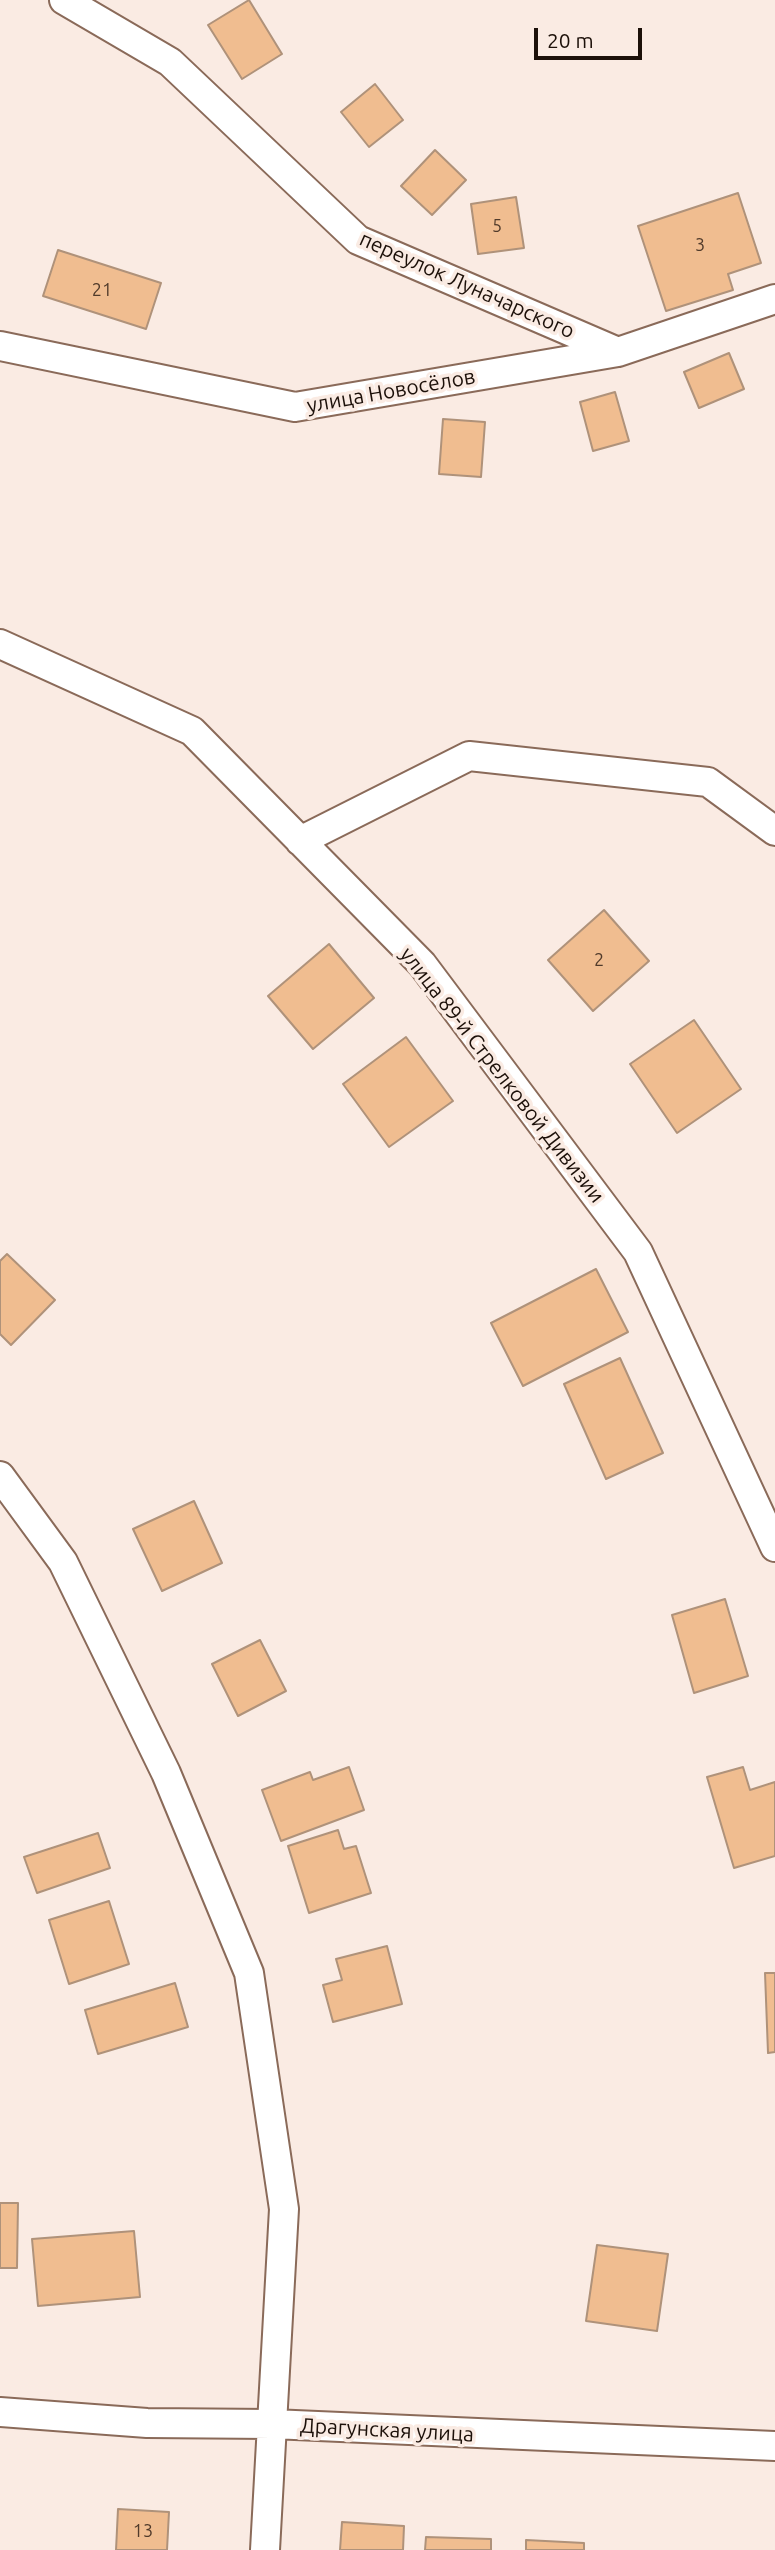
<!DOCTYPE html>
<html>
<head>
<meta charset="utf-8">
<style>
	body { margin:0 }
	#map { position:relative; width:775px; height:2550px; overflow:hidden; background:#faebe3; font-family:Ubuntu,sans-serif }
	canvas { display:block }
	.scale { position:absolute; left:534px; top:28px; width:108px; height:32px; box-sizing:border-box; border:4px solid #1c1009; border-top:0; padding-left:9px; font-size:21px; line-height:24px; white-space:nowrap; color:#1c1009; -webkit-text-stroke:5px #faebe3; paint-order:stroke }
</style>
</head>
<body>
<div id="map">
<canvas width="775" height="2550"></canvas>
<div class="scale">20 m</div>
</div>
<script>
const c = document.querySelector('canvas').getContext('2d');
c.lineJoin = 'round';
function paint(path, color) {
  c.fillStyle = color;
  c.fill(path, 'evenodd');
}
function strokePath(path, color, width, dash) {
  c.strokeStyle = color;
  c.lineWidth = width;
  c.lineCap = dash ? 'butt' : 'round';
  c.setLineDash(dash || []);
  c.stroke(path);
}
function write(font, color, halo, rows, align = 'center') {
  c.font = font + ' Ubuntu,sans-serif';
  c.lineWidth = 7;
  c.setLineDash([]);
  c.textBaseline = 'middle';
  c.strokeStyle = halo;
  c.fillStyle = color;
  for (const [text, x, y, turn = 0] of rows) {
    c.save();
    c.translate(x, y);
    c.rotate((+turn || 0) * Math.PI / 180);
    c.textAlign = isNaN(turn) ? turn : align;
    if (halo) c.strokeText(text, 0, 0);
    c.fillText(text, 0, 0);
    c.restore();
  }
}
const building = new Path2D(`
	M249 0 282 54 242 79 208 25Z
	M375 84 403 120 369 147 341 112Z
	M435 150 466 180 432 215 401 186Z
	M738 193 761 263 728 274 733 290 666 311 638 226Z
	M516 197 524 248 478 254 471 204Z
	M58 250 161 283 146 329 43 296Z
	M729 353 744 389 699 408 684 372Z
	M615 392 629 441 593 451 580 402Z
	M443 419 485 422 481 477 439 474Z
	M604 910 649 961 593 1011 548 960Z
	M329 944 374 998 313 1049 268 996Z
	M694 1020 741 1089 677 1133 630 1064Z
	M406 1037 453 1101 389 1147 343 1084Z
	M7 1254 55 1300 11 1345 0 1334V1261Z
	M596 1269 628 1332 523 1386 491 1323Z
	M620 1358 663 1453 606 1479 564 1384Z
	M194 1501 222 1563 162 1591 133 1529Z
	M725 1599 748 1676 694 1693 672 1615Z
	M260 1640 286 1691 238 1716 212 1664Z
	M349 1767 364 1810 281 1841 262 1790 310 1772 313 1780Z
	M743 1767 750 1790 775 1782V1856L734 1868 707 1777Z
	M338 1830 344 1849 356 1846 371 1893 309 1913 288 1846Z
	M98 1833 110 1868 37 1893 24 1857Z
	M109 1901 129 1964 69 1984 49 1920Z
	M387 1946 402 2004 333 2022 323 1985 342 1980 336 1959Z
	M765 1973H775V2052L768 2053Z
	M175 1983 188 2027 98 2054 85 2010Z
	M0 2203H18L17 2268H0Z
	M134 2231 140 2297 38 2306 32 2239Z
	M597 2245 668 2254 657 2331 586 2321Z
	M118 2509 169 2512 167 2550H116Z
	M342 2522 404 2526 403 2550H340Z
	M426 2537 491 2539V2550H425Z
	M526 2540 584 2543V2550H526Z`);
const minor = new Path2D(`
	M64 0 170 62 358 240 618 352 775 299
	M0 346 295 407 618 352
	M0 644 192 731 422 964 638 1252 775 1547
	M300 841 469 756 708 782 775 831
	M0 1476 63 1562 166 1773 249 1973 284 2209 265 2550
	M0 2412 147 2423 272 2424 775 2446`);
const numberNames = [
	["5",497,226],
	["3",700,245],
	["21",102,290],
	["2",599,960],
	["13",143,2531]
];
const streetNames = [
	["переулок Луначарского",467,285,24],
	["улица Новосёлов",391,391,-10],
	["улица 89-й Стрелковой Дивизии",502,1075,52],
	["Драгунская улица",387,2430,3]
];
paint(building, '#f0bd90');
strokePath(building, '#af927a', 2);
strokePath(minor, '#8a6a59', 32);
strokePath(minor, '#fff', 28);
write('18px', '#513b2b', null, numberNames);
write('21px', '#1c1009', '#faebe3', streetNames);
</script>
</body>
</html>
